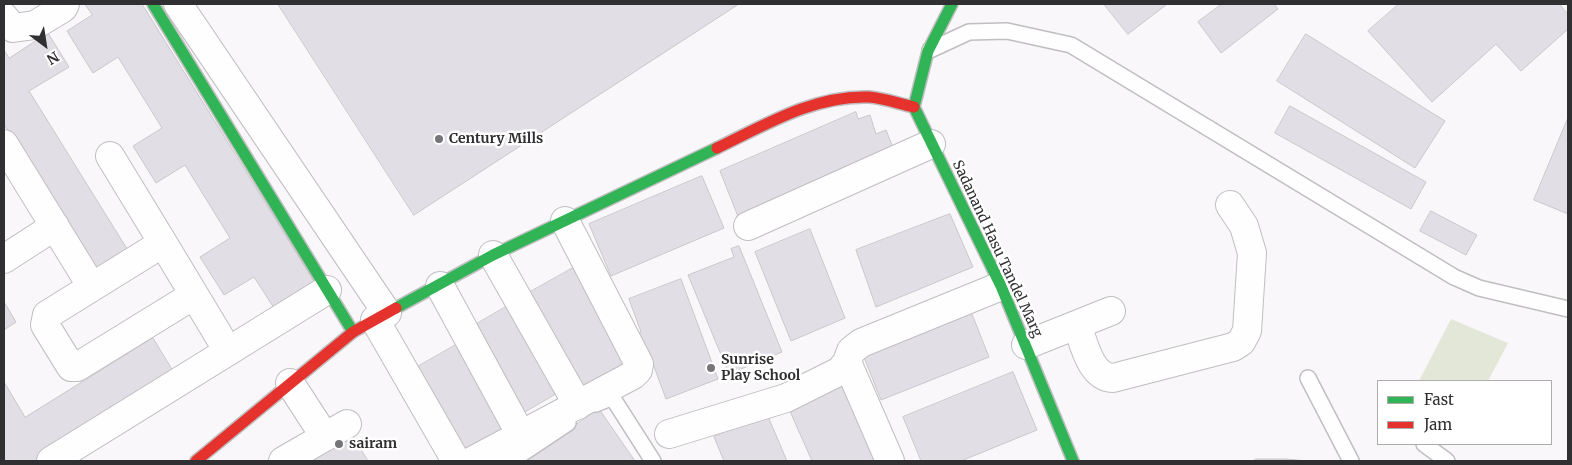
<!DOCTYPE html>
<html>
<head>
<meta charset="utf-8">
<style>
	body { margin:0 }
	#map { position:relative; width:1572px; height:465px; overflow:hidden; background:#f9f7fa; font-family:Merriweather,serif }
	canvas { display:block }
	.frame { position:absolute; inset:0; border:5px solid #302f31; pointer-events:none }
	.legend { position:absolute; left:1377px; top:380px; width:175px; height:65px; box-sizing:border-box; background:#fff; border:1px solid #acacad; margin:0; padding:6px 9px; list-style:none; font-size:15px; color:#302f31 }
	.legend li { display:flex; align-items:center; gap:10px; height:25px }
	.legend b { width:25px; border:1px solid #acacad }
	.north { position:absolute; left:20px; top:20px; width:50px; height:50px; -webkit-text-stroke:4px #fff; paint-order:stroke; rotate:149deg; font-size:14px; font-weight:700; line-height:20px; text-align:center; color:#302f31 }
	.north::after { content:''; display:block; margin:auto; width:18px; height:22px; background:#302f31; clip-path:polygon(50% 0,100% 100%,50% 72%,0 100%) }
</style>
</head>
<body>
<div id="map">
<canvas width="1572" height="465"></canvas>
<div class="frame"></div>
<ul class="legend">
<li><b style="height:6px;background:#30b455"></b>Fast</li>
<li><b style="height:6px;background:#e5322d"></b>Jam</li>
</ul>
<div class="north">N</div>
</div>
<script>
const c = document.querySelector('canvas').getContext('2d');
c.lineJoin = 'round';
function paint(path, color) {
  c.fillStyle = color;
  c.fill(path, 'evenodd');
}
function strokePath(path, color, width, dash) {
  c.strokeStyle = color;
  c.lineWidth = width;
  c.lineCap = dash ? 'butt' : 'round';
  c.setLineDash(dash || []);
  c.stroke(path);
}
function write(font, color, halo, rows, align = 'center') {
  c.font = font + ' Merriweather,serif';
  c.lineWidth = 5;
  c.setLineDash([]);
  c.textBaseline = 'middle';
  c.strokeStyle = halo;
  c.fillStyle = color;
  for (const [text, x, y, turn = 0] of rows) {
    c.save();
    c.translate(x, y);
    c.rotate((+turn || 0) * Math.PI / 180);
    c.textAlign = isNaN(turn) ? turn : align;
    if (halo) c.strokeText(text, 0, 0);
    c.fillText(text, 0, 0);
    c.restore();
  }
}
const green = new Path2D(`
	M1451 319 1508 343 1488 381H1419Z`);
const building = new Path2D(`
	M85 4H142L315 283 274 308 254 277 224 295 200 257 230 238 185 165 156 183 133 146 162 128 118 57 93 73 67 31 92 15Z
	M278 4H739L414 215Z
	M1104 4H1165L1166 5 1128 34Z
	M1222 4H1274L1278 9 1221 53 1198 22Z
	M1399 4H1559L1568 14V29L1521 71 1496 44 1432 102 1368 31Z
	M48 33 69 67 29 91 129 252 96 273 4 124V50L9 58Z
	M1306 34 1445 121 1415 168 1277 81Z
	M1290 106 1426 182 1411 209 1275 133Z
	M856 112 858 119 870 115 876 134 886 130 896 155 741 224 720 171Z
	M1568 118V214L1534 200Z
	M702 176 724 228 611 276 589 224Z
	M1431 211 1477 235 1466 255 1420 231Z
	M950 214 973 267 876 307 856 250Z
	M810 229 845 318 791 341 755 252Z
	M739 246 782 352 729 374 688 275 734 257 731 249Z
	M573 268 631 372 580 400 523 296Z
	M681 279 718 379 666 399 652 361 648 362 637 334 641 332 629 299Z
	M516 301 566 388 518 416 468 329Z
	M4 302 16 322 4 330Z
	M968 304 989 357 881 400 860 347Z
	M153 338 176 376 38 461H4V382L25 417Z
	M461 342 511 427 462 456 412 370Z
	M1013 372 1037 430 961 461H921L903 417Z
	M849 383 879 461H812L789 409Z
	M599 409 635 461H524Z
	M767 414 787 461H724L714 437Z
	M348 428 368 461H293Z
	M1256 459H1286L1308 461H1253Z`);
const lane = new Path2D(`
	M930 50 969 32 1007 31 1071 45 1454 277 1479 288 1568 309
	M1308 378 1351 461
	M596 404 608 399 614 400 653 461
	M1424 444 1447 461
	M511 461 568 423`);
const street = new Path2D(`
	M178 4 387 313
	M4 17 13 28 35 25 63 8 65 4
	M4 144 92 287 163 243 228 351
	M110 156 163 243
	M748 226 931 144
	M493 255 578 405
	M4 259 55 226
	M440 286 521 435
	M92 287 47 315 45 325 71 367H77L194 295
	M375 320 456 461
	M1077 325C1084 343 1090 377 1113 378L1233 347 1241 342 1247 331 1252 253 1244 226 1230 205
	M1026 345 1111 311
	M847 362 890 461
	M290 383 325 437
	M669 434 786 398 840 371 847 362 851 351 861 343 1001 286
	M51 461 327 290
	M283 461 347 424
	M472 461 633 375 638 370 639 364 565 221`);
const fast = new Path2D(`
	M153 4 353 332
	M914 107 1001 286 1073 461
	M914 107 928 51 952 4
	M396 308 493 255 717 148`);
const jam = new Path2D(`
	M717 148C765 125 814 95 869 97 883 98 900 104 914 107
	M196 461 353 332 396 308`);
const markers = [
	[439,139,5,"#767577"],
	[711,368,5,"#767577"],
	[339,444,5,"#767577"]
];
const poiNames = [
	["Century Mills",449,139],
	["Sunrise",721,360],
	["Play School",721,376],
	["sairam",349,444]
];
const streetNames = [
	["Sadanand Hasu Tandel Marg",997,249,65]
];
paint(green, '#e2e7d8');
paint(building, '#e2dee6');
strokePath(building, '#c9c7ca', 1);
strokePath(lane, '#bfbec0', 18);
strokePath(street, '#bfbec0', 30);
strokePath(fast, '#bfbec0', 14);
strokePath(jam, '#bfbec0', 14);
strokePath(lane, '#fefefe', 15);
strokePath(street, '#fefefe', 28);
strokePath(fast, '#30b455', 11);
strokePath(jam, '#e5322d', 11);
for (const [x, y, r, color] of markers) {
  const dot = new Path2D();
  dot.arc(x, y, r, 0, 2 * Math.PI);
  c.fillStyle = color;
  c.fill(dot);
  strokePath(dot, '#fff', 2);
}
write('bold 14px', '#302f31', '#fff', poiNames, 'left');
write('14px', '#302f31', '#fff', streetNames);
</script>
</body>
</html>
